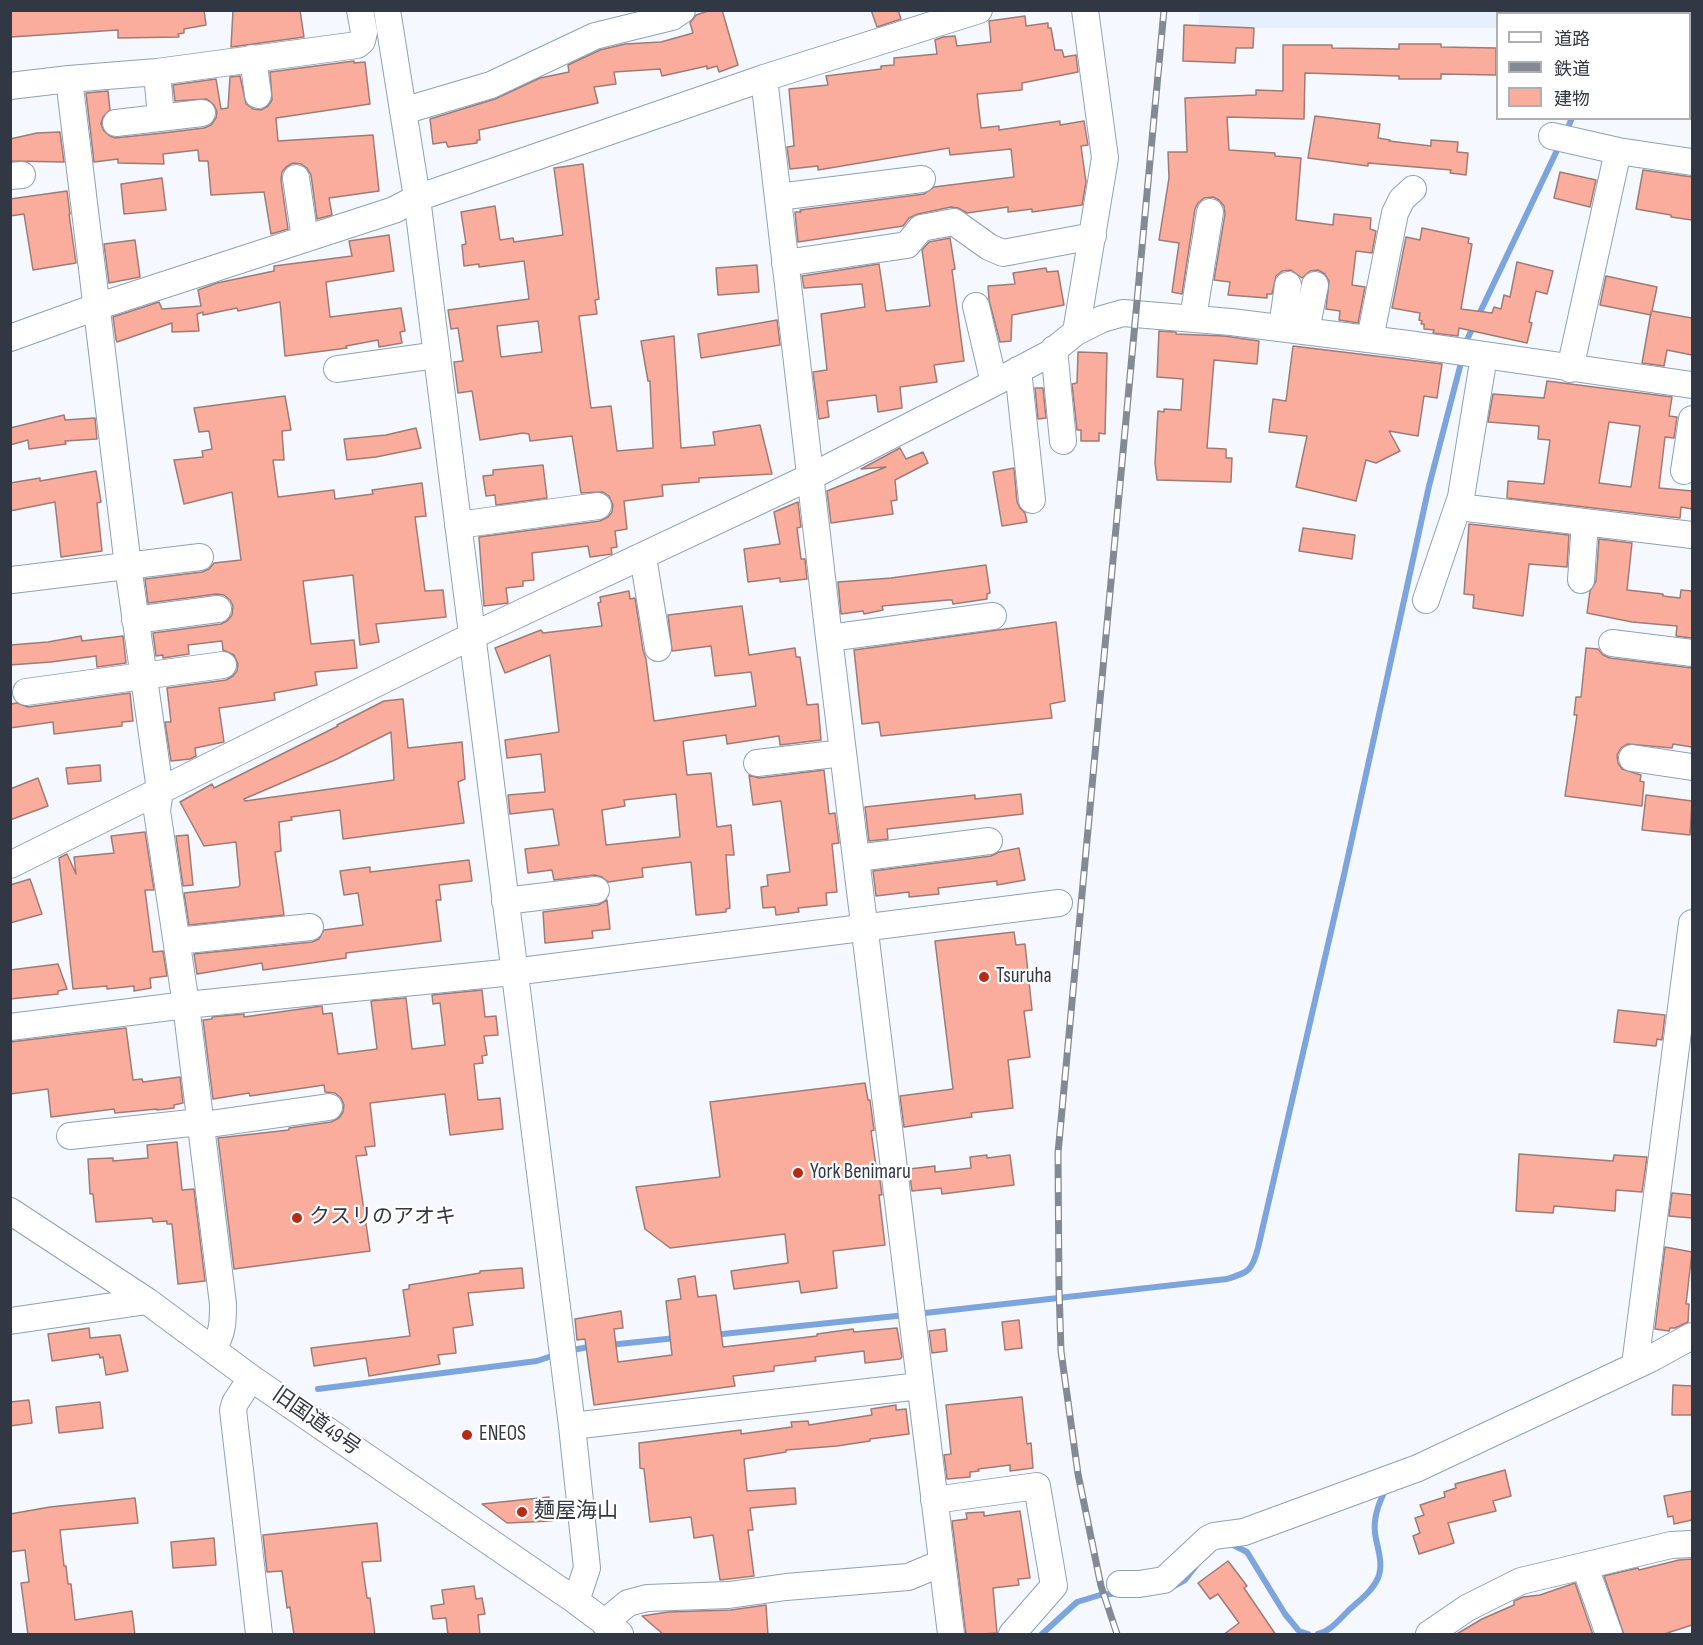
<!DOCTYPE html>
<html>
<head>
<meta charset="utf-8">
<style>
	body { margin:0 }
	#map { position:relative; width:1703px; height:1645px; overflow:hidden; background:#f5f9ff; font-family:"Sofia Sans Condensed","Noto Sans JP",sans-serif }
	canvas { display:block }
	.frame { position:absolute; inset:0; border:12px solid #313843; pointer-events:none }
	.legend { position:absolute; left:1496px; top:12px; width:195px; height:108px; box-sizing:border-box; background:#fff; border:2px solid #adafb4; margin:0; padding:8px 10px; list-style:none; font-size:18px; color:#313843 }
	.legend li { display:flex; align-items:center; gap:12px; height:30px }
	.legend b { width:30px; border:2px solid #adafb4 }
</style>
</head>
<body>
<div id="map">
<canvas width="1703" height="1645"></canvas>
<div class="frame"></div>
<ul class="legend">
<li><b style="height:8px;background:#fff"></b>道路</li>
<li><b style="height:8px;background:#848a93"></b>鉄道</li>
<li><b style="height:16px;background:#faac9d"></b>建物</li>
</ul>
</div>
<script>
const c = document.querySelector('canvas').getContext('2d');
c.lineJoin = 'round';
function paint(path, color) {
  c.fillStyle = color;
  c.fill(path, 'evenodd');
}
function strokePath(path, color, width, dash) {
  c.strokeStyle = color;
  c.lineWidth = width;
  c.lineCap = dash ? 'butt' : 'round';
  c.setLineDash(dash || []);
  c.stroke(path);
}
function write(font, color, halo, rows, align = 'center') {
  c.font = font + ' "Sofia Sans Condensed","Noto Sans JP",sans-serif';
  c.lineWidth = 4.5;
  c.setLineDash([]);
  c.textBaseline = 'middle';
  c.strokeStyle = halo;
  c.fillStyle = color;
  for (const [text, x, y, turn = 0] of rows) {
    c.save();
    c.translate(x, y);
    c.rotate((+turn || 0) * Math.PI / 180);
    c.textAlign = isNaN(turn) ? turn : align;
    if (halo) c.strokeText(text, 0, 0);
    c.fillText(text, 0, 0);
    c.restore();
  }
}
const built = new Path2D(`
	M1200 10 1574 11 1573 14H1498L1497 28H1198Z`);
const stream = new Path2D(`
	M1596 14V10
	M1566 132 1572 118
	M1464 346 1560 144
	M916 1314 1227 1279C1249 1272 1252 1271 1258 1248L1344 875 1429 486 1462 359
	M713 1335 906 1315
	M609 1345 676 1338
	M568 1351 593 1346
	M318 1389 537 1361 558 1354
	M1229 1543 1247 1552 1285 1614 1299 1631 1308 1634
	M1172 1587 1185 1580 1199 1562
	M1042 1634 1077 1602 1100 1595 1121 1593
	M1318 1634C1330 1631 1338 1621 1347 1612 1357 1602 1372 1592 1378 1578 1384 1563 1377 1548 1375 1533 1373 1517 1379 1502 1386 1489`);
const building = new Path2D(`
	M10 10H204L206 25 184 29V33L178 34 179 37 118 38V30L11 37Z
	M233 10H300L304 37 231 47Z
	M711 10H722L738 65 719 72 717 66 707 69V66L662 76 660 69 614 72 616 84 594 87 598 103 479 130 480 140H477V143L448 147 446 142 433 144 430 119 495 99 540 78 569 72 568 65 600 50 625 44 661 42 693 33 690 23 696 15Z
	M871 10H898L901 19 877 27Z
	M1025 16 1026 26 1048 23V28H1051L1055 50H1062L1064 57 1076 55 1078 72 1022 83V90L977 94 981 128 999 126V130L1060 121V125L1084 121 1088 145 1081 146 1086 182 1082 205 1032 212V209L1008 212V207L967 213 958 208 951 207 918 214 909 218 903 226 798 242 795 212H801L800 210 924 194 934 187 1014 177 1011 149 950 155 949 148 818 170V166L790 169 787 147 794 146 789 89 828 85 826 76 881 69V66L894 65V58L937 54 935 40 943 37 955 36 957 46 991 42 989 21Z
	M1184 25 1254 28 1253 48H1236L1235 63 1183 61Z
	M1399 44H1441V47L1496 48V75L1441 74V79H1399V76L1305 73 1304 119 1227 117 1229 150 1275 153V156L1301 158 1296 220 1333 225 1334 214 1371 218 1370 229 1376 231 1372 253 1356 251 1352 285 1365 287 1358 323 1339 320 1340 311 1326 309 1329 281 1325 274 1318 270 1310 271 1302 278 1291 270 1282 271 1276 276 1272 294H1267V298L1228 295 1230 282 1214 280 1225 214 1224 206 1219 200 1213 197 1204 198 1198 203 1195 209 1182 294 1172 292 1179 243 1159 240 1169 178 1168 152H1187L1185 98 1256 95V90L1283 91V45H1332V48L1399 49Z
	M354 61V63L365 62 370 104 276 118 278 141 373 135 379 191 329 198 332 215 317 219 311 175 307 168 301 164 293 163 286 167 282 172 281 180 288 229 271 234 264 192 211 195 208 161H199L198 150 163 154 164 164 118 163V159L94 162 86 93 108 91 110 110 103 117 101 124 104 131 110 136 115 138 163 133 204 128 211 125 216 118 217 112 214 105 207 99 175 101 173 85 216 79 221 109 228 108 230 77 240 76 246 104 253 109 261 110 268 106 272 100 270 72Z
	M1315 116 1380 124 1378 138 1390 140 1389 141 1431 146V140L1458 142 1457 152 1468 153 1466 175 1450 173 1451 170 1368 163V166L1308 158Z
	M60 132 64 162 10 161V139L37 133Z
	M583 164 599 299 595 300 597 314 579 316 591 408 611 406 617 451 653 448 650 381H648L641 341 674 336 681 448 715 445 713 432 760 425 772 474 699 478V482L662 485 663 496 624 501 627 529 615 531 617 547 611 548 612 554 590 557 588 546 532 553 534 580 523 581V586L506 588 508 603 484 606 479 537 600 521 608 517 612 512 613 505 609 496 603 492 581 493 572 436 530 441 529 434 523 433 480 440 472 391 458 393 454 362 463 361 458 328 451 329 448 310 529 299 524 261 479 267V264L464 266 462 245 466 244 461 212 495 206 500 240 513 238 514 242 563 235 554 168ZM538 321 542 352 501 357 497 326Z
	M1643 170 1692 177V220L1671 217V215L1636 209Z
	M1560 172 1596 180 1590 207 1554 198Z
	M162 178 166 210 124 214 121 184Z
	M67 191 70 214H69L76 263 33 270 24 214 10 216V199Z
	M1422 228 1469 238 1468 243 1472 244 1461 309 1492 313 1494 307 1501 309 1504 295 1510 297 1517 262 1553 271 1547 294 1536 291 1529 322 1532 323 1527 343 1459 328 1458 336 1433 333 1434 330 1424 329V324H1421L1422 321 1419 320 1420 313 1392 308 1406 237 1420 240Z
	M389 235 394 271 326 282 330 317 401 308 405 331 400 332 402 343 379 347 378 340 346 346 347 348 285 356 280 302 238 311 237 308 203 315V312L197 314 199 331 172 332V323L117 342 116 339 113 317 159 302 162 309 201 306 198 290 217 283 274 271V266L352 256 349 241Z
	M950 238 955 269 952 270 964 361 934 365 937 382 900 387 902 408 878 412 876 395 827 401 829 417 819 419 813 372 827 370 821 314 865 307 862 284 804 288 802 276 879 264 886 311 930 306 922 250 929 242Z
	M135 240 140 277 109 283 104 244Z
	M757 265 759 292 718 295 716 268Z
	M1046 268 1047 272 1058 271 1064 305 1012 315 1011 341 1000 342 989 300 988 286 1015 284 1013 273Z
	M1606 276 1657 287 1652 311 1692 318V355L1667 350 1664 366 1642 363 1651 312V315L1600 305Z
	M777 320 780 345 701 358 698 334Z
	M1159 331 1176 332V334L1224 336 1259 341 1257 364 1214 360 1207 448 1226 449V458H1232L1231 482 1157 480 1155 463 1158 411 1164 412V409L1181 410 1183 379 1157 377Z
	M1293 346 1442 364 1437 398 1424 396 1418 436 1389 431 1400 451 1376 463 1366 460 1356 501 1296 487 1307 436 1269 432 1273 399 1286 401Z
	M1078 352 1107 353 1105 434 1099 433V441H1081V430H1077L1072 384 1077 383Z
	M1547 381 1672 397 1669 416 1677 417 1674 438 1665 437 1659 488 1692 491V509L1681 507 1680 518 1507 498 1508 481 1544 484 1550 440 1538 439 1539 426 1488 422 1493 394 1544 398ZM1609 422 1640 426 1631 487 1599 483Z
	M1035 388H1043L1046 418 1038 419Z
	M285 396 291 430 282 431 284 460H273L278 497 334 490 335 499 373 494 372 490 422 483 426 516 415 517 425 591 443 590 446 617 376 624 379 642 360 645 353 575 303 581 311 644 354 640 357 668 315 672 317 685 274 693 275 700 219 708 224 742 195 748 196 756 190 759 171 761 165 722H171L167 688 226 680 233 676 237 671 238 664 234 655 223 650 222 641 188 645 189 654 163 658V655L156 656 153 633 221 624 227 621 232 615 233 606 230 600 224 595 217 594 148 603 145 579 202 572 209 569 214 563 241 560 232 492 184 504 174 460 203 457 202 451 212 449 209 431 199 432 194 408Z
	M64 415 65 420 95 418 97 439 65 441 66 444 29 449 28 440 10 445V428Z
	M416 428 421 448 376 457 347 460 344 439 386 435Z
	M900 448 906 459 923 452 928 463 895 480 897 500 891 501 893 514 831 523 827 491 886 467 861 469Z
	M543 465 547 498 496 505 495 495 486 496 483 476 493 475V470Z
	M1014 468 1017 502 1020 508 1025 513 1027 522 1002 526 993 472Z
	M96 471 101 502 97 503 102 551 61 557 55 502 10 511V483L40 478V481Z
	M798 502 801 527 797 528 801 559H805L807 579 780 582V578L748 582 744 549 780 544 774 512Z
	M1469 524 1569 535 1567 567 1529 564 1523 616 1473 608 1474 595 1464 594Z
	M1303 528 1355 535 1352 559 1299 551Z
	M1599 539 1632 543 1627 590 1663 594V596L1680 598 1681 590 1692 591V638L1676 636 1677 626 1632 622 1587 613 1590 591 1596 581Z
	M986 565 990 593 987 594V599L953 604 952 600H948L882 606 883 610 864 614 863 611 841 614 838 582 891 578Z
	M629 591 630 599 635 598 643 650 646 659 654 721 756 706 751 672 715 676 711 646 672 651 668 615 742 606 749 655 795 648 796 657H800L807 705 818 704 821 740 780 745 779 736 727 744 726 735 683 741 687 775 711 773 717 827 731 825 734 855H726L730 908 726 909V912L696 915 691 862 642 868 643 877 608 882 602 877 595 875 554 880 552 870 528 873 525 849 559 845 553 809 510 814 508 795 545 792 541 754 507 758 505 740 559 732 550 655 505 673 495 648 541 630 543 633 602 626 598 603 601 602 600 597ZM676 794 680 837 606 845 602 810 625 806 624 800Z
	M1056 622 1065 701 1050 704 1052 718 881 736 879 722 862 724 854 650Z
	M81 636 82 641 123 636 126 663 97 667 96 656 51 662 10 665V645L48 642Z
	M1586 648 1598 649 1603 655 1610 658 1692 668V747L1673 744 1672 748 1627 744 1621 748 1617 755 1618 763 1622 769 1641 775 1640 781 1644 782 1642 806 1565 796 1577 715H1574L1576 697H1581Z
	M130 693 133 721 122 722V726L54 734 53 722 10 728V704L17 703 28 707Z
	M403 699 408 748 462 742 465 779 458 782 464 823 343 839 340 810 291 817 292 820 279 822 281 851 275 852 284 915 189 925 184 893 238 887 240 885 236 842 204 846 180 802 212 784 214 788 338 726 337 725 384 701ZM391 732 394 780 245 801 244 799 337 759Z
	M100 765 101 781 68 784 66 768Z
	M824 770 829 814 835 813 839 843 832 844 837 892 826 893 827 905 798 908 799 912 776 915 775 907 763 908 761 887 768 886 767 875 790 872 781 801 753 805 749 775 759 778Z
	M38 778 48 806 10 820V789Z
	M1021 794 1023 814 887 829 888 839 869 841 865 807 975 795V799Z
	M1646 795 1692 801 1690 835 1642 830Z
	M145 832 154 890H145L153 952 163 951 167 976 150 978 151 988 134 991V986L107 989V986L73 989 59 858 67 854 76 874 74 857 114 853 111 836Z
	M188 835 193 885 183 886 176 836Z
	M1019 848 1025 880 997 885V881L938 888 939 894 909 897V892L876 896 873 871 991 856 999 852Z
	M469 860 472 881 439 885 441 900H436L441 941 346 953V958L263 970 262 963 197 974 194 954 312 942 319 939 324 930 363 925 358 893 344 895 340 871 370 867V872Z
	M30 879 42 914 10 923V885Z
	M607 900 610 929 592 931 593 938 545 943 543 912 598 905Z
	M1014 932 1016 945 1025 944 1032 1010 1024 1011 1030 1057 1008 1060 1013 1108 971 1113 972 1117 904 1127 900 1096 953 1089 935 941Z
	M58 964 67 989 58 991V994L10 999V970Z
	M482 990 485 1017 496 1016 498 1035 484 1036 487 1055 482 1056 483 1063 474 1064 478 1100 500 1098 503 1129 450 1135 445 1094 370 1103 375 1146 365 1147 367 1155 356 1156 370 1251 234 1269 218 1138 289 1130V1128L331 1122 339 1118 343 1112 344 1105 341 1098 335 1093 325 1092 324 1085 250 1096 249 1093 213 1099 203 1020 212 1019V1017L244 1014V1017L322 1006 323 1014 332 1013 338 1054 377 1049 371 1001 406 998 412 1049 445 1045 440 1003 433 1004 432 995Z
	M1618 1010 1665 1015 1662 1040 1657 1039 1656 1046 1614 1042Z
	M126 1028 133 1080 142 1079 143 1082 180 1077 183 1103 174 1105V1108L157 1110V1109L115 1113 114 1109 51 1117 48 1089 10 1094V1042Z
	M865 1083 868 1100H870L874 1130 871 1131 877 1173H879L882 1195H879L885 1245 833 1251 837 1288 801 1293 799 1281 734 1289 731 1271 788 1263 785 1234 670 1248 645 1229 636 1187 720 1177 710 1102Z
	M177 1142 182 1190 194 1189 205 1281 178 1284 172 1224H167V1221L153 1222 152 1218 96 1222 93 1194H90L88 1159 113 1158V1161L148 1158 147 1145Z
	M1519 1154 1613 1161 1614 1155 1647 1157 1642 1192 1616 1190 1615 1211 1554 1206 1553 1213 1516 1211Z
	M987 1155V1158L1010 1155 1014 1185 942 1194 941 1188 912 1191 909 1169 935 1166V1172L971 1168 970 1157Z
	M1672 1193 1692 1195V1218L1669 1216Z
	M1665 1247 1692 1252 1686 1304H1689L1688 1322 1675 1328H1670L1669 1331 1655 1329Z
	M522 1268 524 1288 468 1293 473 1325 453 1328 456 1353 438 1355 440 1364 369 1376 366 1358 314 1366 311 1348 410 1336 403 1290 409 1289V1285L480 1273V1271Z
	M695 1276 698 1297 716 1295 723 1347 817 1336V1334L853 1329 854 1332 897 1328 902 1357 900 1359 865 1363 864 1351 815 1357 816 1361 774 1366V1371L733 1376 735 1386 594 1405 585 1339 577 1340 575 1319 621 1311 623 1328 614 1329 618 1362 672 1355 666 1301 681 1299 678 1279Z
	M1019 1320 1022 1348 1005 1350 1002 1322Z
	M89 1328 90 1338 120 1335 128 1371 106 1375 103 1357 100 1358 99 1354 52 1361 48 1334Z
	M945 1329 947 1351 932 1353 929 1331Z
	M1673 1385 1692 1386V1415H1672Z
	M1022 1397 1027 1444 1031 1443 1033 1468 1010 1471V1465L978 1469 979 1471 970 1472V1477L947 1479 944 1455 951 1454 946 1405Z
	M29 1400 32 1423 10 1426V1402Z
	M100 1402 103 1428 59 1433 56 1407Z
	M896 1405V1410L906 1409 909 1434 870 1439V1441L837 1446 786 1450V1452L744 1459 747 1491 795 1488 796 1504 750 1508 753 1530H748L754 1576 720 1580 713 1535 694 1538 691 1517 650 1522 644 1469 640 1468 639 1443 741 1430V1434L792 1427 791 1422 808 1421 809 1425 872 1415 871 1409Z
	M1505 1470 1511 1496 1493 1501 1496 1511 1448 1523 1454 1543 1419 1554 1413 1536 1420 1533 1415 1518 1424 1515 1420 1505 1445 1497 1444 1492 1456 1488 1455 1484Z
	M1692 1491V1520L1674 1524 1673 1516 1668 1517 1664 1496Z
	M549 1497 552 1521 507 1523 482 1504Z
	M135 1498 138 1523 60 1530 64 1566H66L68 1584H71L75 1620 132 1611 135 1635H28L21 1583 29 1582 25 1550 10 1552V1514L50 1507Z
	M1020 1511 1030 1578 1018 1579 1019 1585 993 1588 997 1633 966 1635 952 1521 967 1519 966 1513 984 1512V1516Z
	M377 1523 381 1561 362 1562 367 1598H370L375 1635H294L290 1607 287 1608 282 1571 267 1572 263 1535Z
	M214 1538 216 1565 173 1568 171 1542Z
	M1692 1559V1625L1661 1635H1624L1604 1576 1638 1568 1639 1570 1679 1560Z
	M1228 1561 1247 1586 1244 1588 1276 1635H1223L1239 1623 1218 1594 1210 1599 1198 1583Z
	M1575 1583 1593 1635H1455L1482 1619 1514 1605V1601L1523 1597 1540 1595Z
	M474 1586 476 1599 482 1598 485 1614 478 1615 480 1635H448L446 1618 433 1619 431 1606 444 1604 442 1590Z
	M766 1605 768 1635H664L642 1616 668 1612 731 1610Z`);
const minor = new Path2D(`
	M387 10 417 198 572 1426 587 1568 576 1601
	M253 58 258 95
	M157 72 161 118
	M764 78 829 638 951 1634
	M69 79 128 566 160 790 157 811 186 1005 223 1304C223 1321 223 1334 213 1348
	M10 86 69 79 157 72 357 45 362 41 364 32 360 10
	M403 111 491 85 595 36 672 17 682 10
	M116 123 202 113
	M1552 136 1618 151 1692 162
	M10 176 22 175
	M296 178 305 239
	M778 197 922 179
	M785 263 907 245 921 228 954 222 989 247 1003 253 1093 236
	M976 306 994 383
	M1193 318 1210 212
	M1282 328 1288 285
	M1306 331 1315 285
	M1076 332 1105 158 1085 10
	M10 338 96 307 394 210 417 198 764 78 979 10
	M1370 339 1395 213 1402 199 1413 189
	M1054 349 1063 441
	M337 369 437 355
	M1570 369 1618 151
	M1018 370 1032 500
	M1684 471 1692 419
	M1459 507 1692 535
	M458 525 598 506
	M643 557 658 648
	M12 580 200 557
	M1581 580 1585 522
	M1426 600 1461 497 1484 356
	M135 620 218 609
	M829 638 993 616
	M1612 643 1692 653
	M26 692 223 665
	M1632 758 1692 767
	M757 763 843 753
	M857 858 989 841
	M10 865 472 636 810 477 994 383 1049 354 1076 332 1102 319 1123 313 1231 322 1408 344 1692 385
	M505 901 596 890
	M177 941 310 927
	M10 1027 186 1005 513 972 1059 903
	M70 1136 200 1122 210 1124 329 1107
	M10 1211 147 1301 251 1378 576 1601 620 1634
	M10 1321 147 1301
	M1635 1365 1692 923
	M251 1378 235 1403 233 1410 259 1634
	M572 1426 920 1386
	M934 1500 1037 1486 1054 1586 1012 1634
	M1585 1567 1609 1634
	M1120 1584H1139L1164 1580 1208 1539 1214 1536 1244 1532 1418 1468 1650 1359 1692 1336
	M604 1623 628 1603 647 1598 729 1595 786 1587 908 1577 942 1563
	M1429 1634 1467 1608 1521 1581 1671 1545 1692 1544`);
const rail = new Path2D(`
	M1117 1634 1101 1586 1078 1474 1061 1351 1059 1288 1058 1153 1164 10`);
const markers = [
	[984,977,6,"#b72a16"],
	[798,1173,6,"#b72a16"],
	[297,1218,6,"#b72a16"],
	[467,1435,6,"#b72a16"],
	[522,1512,6,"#b72a16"]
];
const poiNames = [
	["Tsuruha",996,977],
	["York Benimaru",810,1173],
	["クスリのアオキ",309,1218],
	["ENEOS",479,1435],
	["麺屋海山",534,1512]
];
const streetNames = [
	["旧国道49号",316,1422,35]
];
paint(built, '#e5effd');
strokePath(stream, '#7da4dd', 6);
paint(building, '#faac9d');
strokePath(building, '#9e7c75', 1.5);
strokePath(minor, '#8ea0ba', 28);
strokePath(minor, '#fff', 26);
strokePath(rail, '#848a93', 7);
strokePath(rail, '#fff', 4.5, [14]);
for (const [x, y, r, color] of markers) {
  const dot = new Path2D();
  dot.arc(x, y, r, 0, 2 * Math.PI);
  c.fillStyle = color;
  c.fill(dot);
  strokePath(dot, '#fff', 2);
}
write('21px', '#313843', '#fff', poiNames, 'left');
write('21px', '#313843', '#fff', streetNames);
</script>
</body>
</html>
